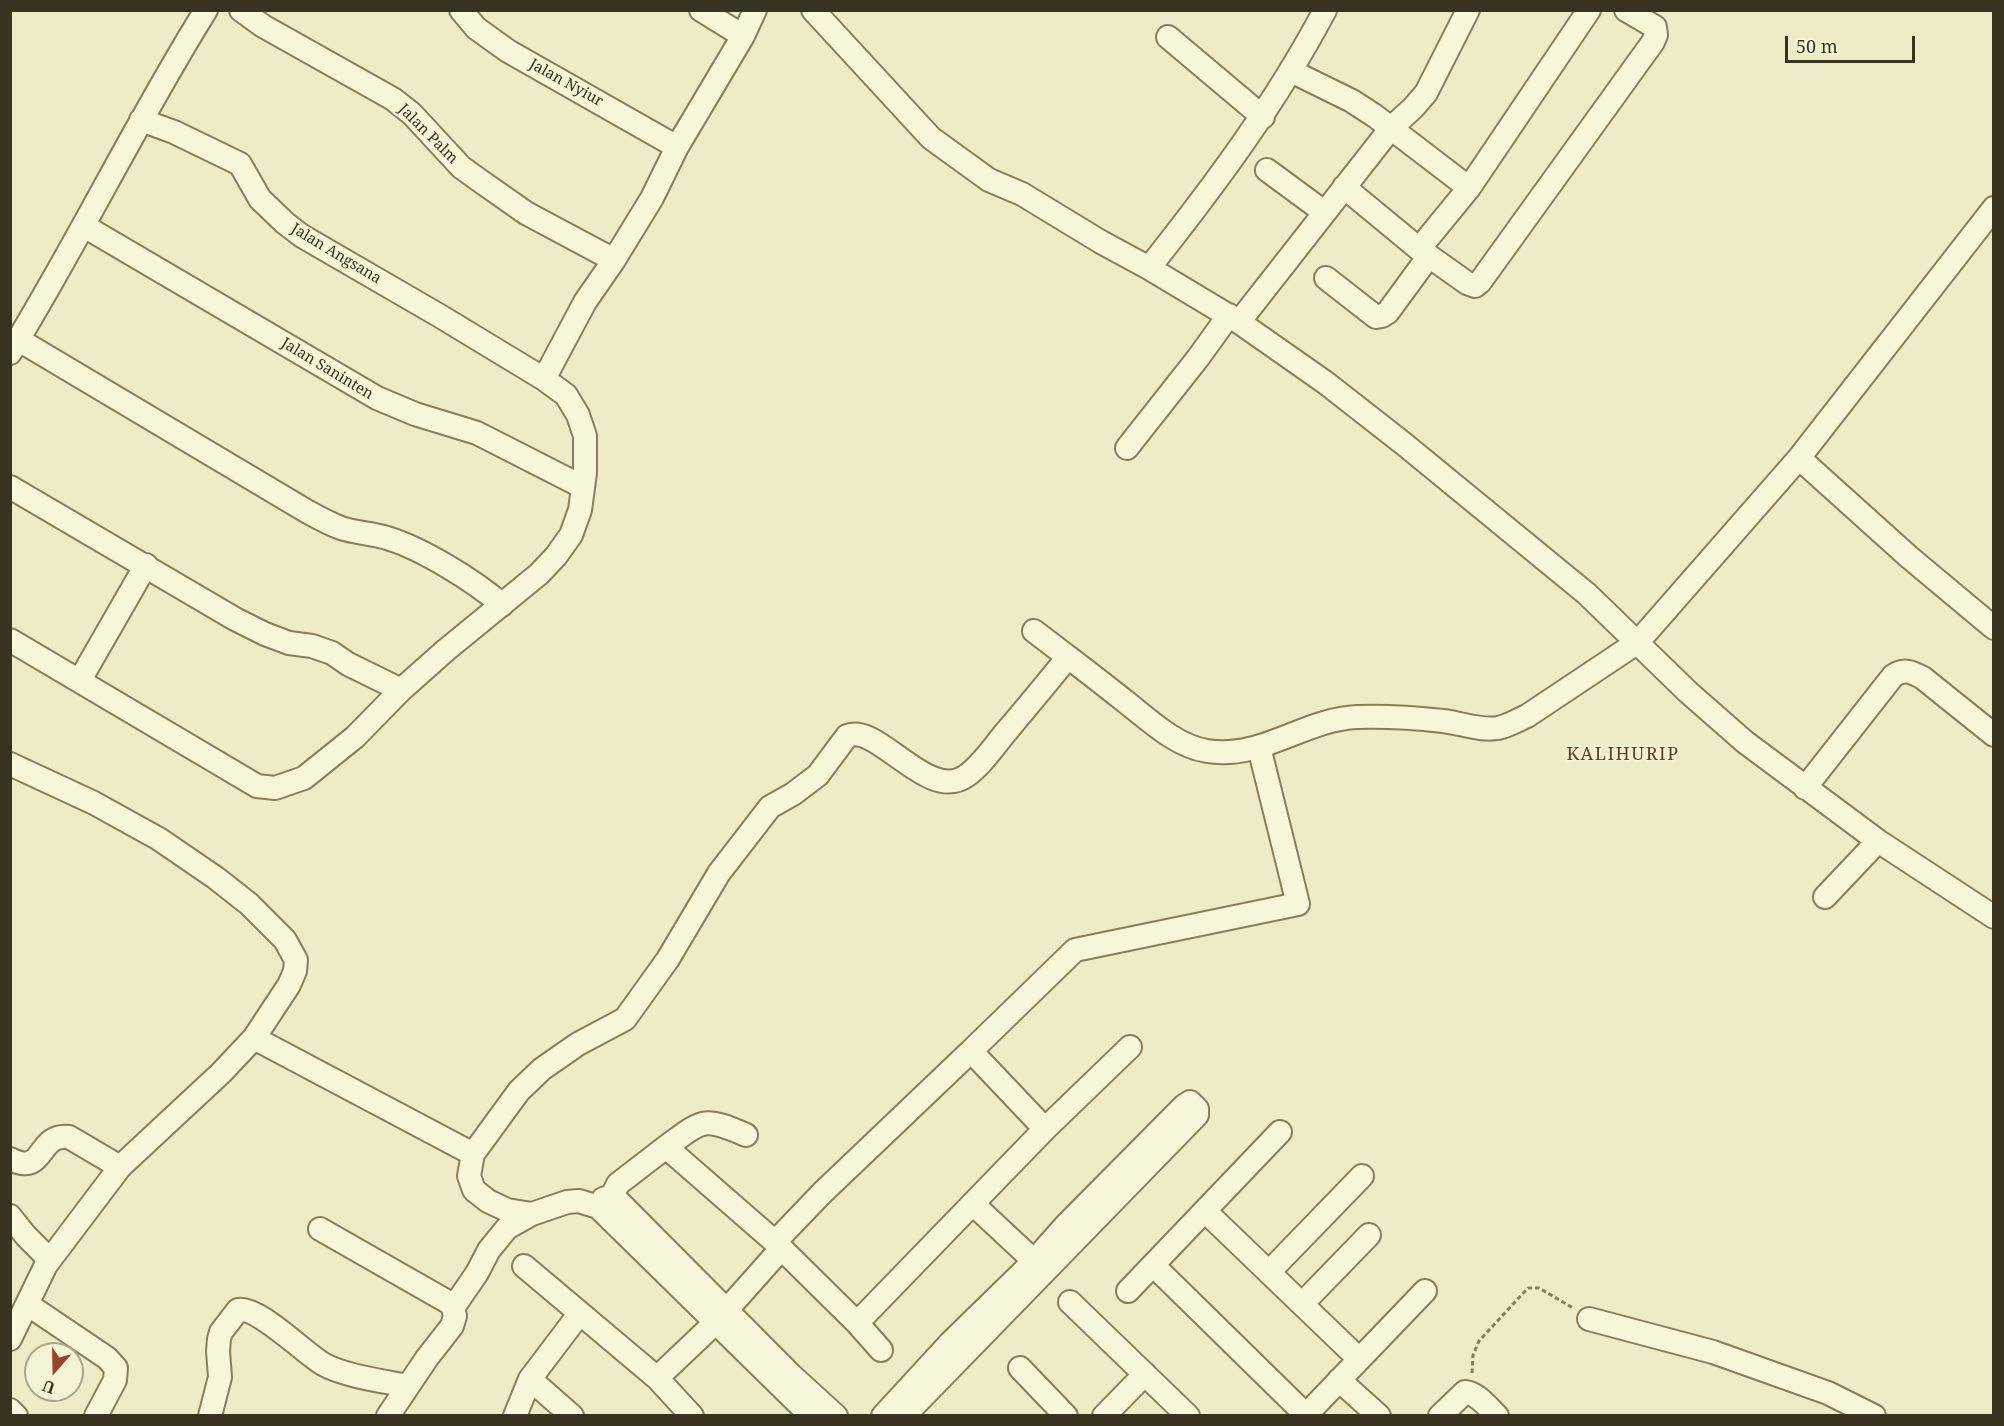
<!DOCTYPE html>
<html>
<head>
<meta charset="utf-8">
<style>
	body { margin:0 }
	#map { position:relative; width:2004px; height:1426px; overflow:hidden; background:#eeebc6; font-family:"Noto Serif",serif }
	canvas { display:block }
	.frame { position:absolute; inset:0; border:12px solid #39321f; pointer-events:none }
	.north { position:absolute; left:24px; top:1342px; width:60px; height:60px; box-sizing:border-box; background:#f5f3d5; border:2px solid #aaa68c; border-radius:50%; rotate:200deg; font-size:16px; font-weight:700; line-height:24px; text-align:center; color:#39321f }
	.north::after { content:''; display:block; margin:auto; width:21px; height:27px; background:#97442d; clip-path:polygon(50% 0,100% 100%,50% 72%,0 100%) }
	.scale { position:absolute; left:1785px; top:36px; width:130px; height:27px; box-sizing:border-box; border:3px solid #39321f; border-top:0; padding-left:8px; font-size:18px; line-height:21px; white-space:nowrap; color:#39321f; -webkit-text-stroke:4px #f5f3d5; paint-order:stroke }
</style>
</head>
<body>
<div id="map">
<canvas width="2004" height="1426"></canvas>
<div class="frame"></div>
<div class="north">U</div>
<div class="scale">50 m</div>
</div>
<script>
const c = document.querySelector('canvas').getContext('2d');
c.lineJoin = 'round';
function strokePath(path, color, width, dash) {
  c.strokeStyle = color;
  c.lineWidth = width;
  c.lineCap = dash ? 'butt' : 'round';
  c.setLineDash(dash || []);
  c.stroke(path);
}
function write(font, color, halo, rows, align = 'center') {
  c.font = font + ' "Noto Serif",serif';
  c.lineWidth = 4.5;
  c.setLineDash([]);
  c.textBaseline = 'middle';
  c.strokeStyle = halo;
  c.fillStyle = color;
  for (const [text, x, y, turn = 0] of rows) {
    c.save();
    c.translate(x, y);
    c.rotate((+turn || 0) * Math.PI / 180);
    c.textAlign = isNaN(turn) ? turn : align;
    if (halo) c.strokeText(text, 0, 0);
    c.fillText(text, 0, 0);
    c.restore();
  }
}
const path = new Path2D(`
	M1472 1373 1473 1355 1479 1341 1528 1288H1539L1573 1308`);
const minor = new Path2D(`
	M241 10 263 26 393 99 412 114 461 167 479 180 526 213 614 260
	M461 10 476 28 508 51 677 147
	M701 10 743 36
	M813 10 931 138 989 180 1022 194 1101 242 1149 268 1239 322 1326 383 1404 444 1587 594 1688 692 1745 742 1878 841 1994 917
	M1168 37 1263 117
	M1291 71 1352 101 1375 116 1469 188
	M1267 170 1324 212
	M1344 187 1419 249 1467 283 1475 286 1480 282 1653 42 1656 35 1655 27 1626 10
	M84 226 377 398 415 414 477 433 583 487
	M1419 249 1469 188 1589 10
	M1149 268C1214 186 1276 103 1325 10
	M1326 278 1376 317 1382 316 1388 312 1429 256
	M1239 322 1391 128 1413 108 1426 93 1468 10
	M19 340 308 512C319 518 330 524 341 528 355 533 372 533 387 538 421 548 475 581 502 605
	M10 353C79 241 136 122 206 10
	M544 379 585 302 614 260 652 198 677 147 743 36 755 10
	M1127 448 1198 358 1229 315
	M1799 458 1909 557 1994 628
	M10 487 235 619 265 634 289 643 312 646 332 653 348 664 401 690
	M1034 631 1068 657
	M10 640 257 786 275 788 304 778 355 737 401 690 446 650 539 574 556 556 571 535 580 510 585 473V436L578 415 566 395 544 379 440 316 302 236 285 223 260 199 240 164 174 132 141 120
	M80 680 146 565
	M10 764 94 803 159 839 216 878 249 904 285 940 296 960 295 971 289 985 254 1038 221 1073 120 1167 69 1137C36 1133 46 1177 10 1159
	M1805 788 1893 676C1904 668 1912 672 1923 678L1994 735
	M1825 897 1878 841
	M254 1038 473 1154
	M971 1051 1075 950 1298 904 1259 747
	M746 1135C703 1116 703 1120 666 1147L775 1242 857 1323 1045 1129 1130 1047
	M611 1198 618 1184 666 1147
	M973 1204 1034 1261
	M1205 1211 1359 1359
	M532 1214 507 1210 488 1201 474 1190 469 1176 473 1154 519 1091 542 1069 578 1044 625 1019 668 959 719 873 770 807 793 794 818 775 847 736C877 722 928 803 966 776 982 765 994 746 1006 732 1027 707 1048 682 1068 657 1088 672 1107 687 1126 702 1150 721 1176 746 1207 751 1261 760 1305 719 1357 717 1385 716 1416 718 1443 721 1461 723 1480 731 1498 728 1508 726 1518 720 1527 716L1638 642 1799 458 1994 208
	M10 1216 26 1236 46 1256V1265L10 1339
	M320 1229 448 1302 452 1304 455 1316 452 1326 427 1358 388 1416
	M775 1242 822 1193 971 1051 1045 1129
	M46 1265 120 1167
	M1153 1265 1306 1415
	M524 1266 657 1378 692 1416
	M1269 1272 1362 1176
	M1128 1291 1280 1132
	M1070 1302 1188 1416
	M27 1304 107 1358 116 1368 115 1380 96 1416
	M1302 1304 1369 1235
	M453 1308 477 1273 489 1250 507 1228 532 1214 567 1202 579 1201 598 1207
	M1589 1319 1713 1352 1828 1393 1874 1416
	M857 1323 881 1350
	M1020 1368 1066 1416
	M657 1378 716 1322 781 1249
	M530 1379 572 1416
	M1339 1380 1379 1416
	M10 1410 16 1416
	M210 1416 220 1377 218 1351 219 1339 221 1332 238 1310C258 1306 304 1353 323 1364 344 1376 383 1381 408 1386
	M515 1416 530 1379 580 1313
	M811 1416 598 1207 603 1199 609 1197 617 1200 791 1375 836 1416
	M883 1416 951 1342 1034 1261 1066 1225 1184 1106 1190 1102 1197 1109V1115L904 1416
	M1104 1416 1145 1374
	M1305 1416 1425 1291
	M1440 1416 1465 1392C1477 1393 1488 1407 1497 1416`);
const streetNames = [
	["Jalan Nyiur",566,83,29],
	["Jalan Palm",428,134,45],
	["Jalan Angsana",336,254,31],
	["Jalan Saninten",327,369,31]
];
const quarterNames = [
	["KALIHURIP",1623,755]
];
strokePath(minor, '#897e5c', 26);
strokePath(path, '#897e5c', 3, [4.5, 3]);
strokePath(minor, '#f8f6d9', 22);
write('15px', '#39321f', '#f5f3d5', streetNames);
c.letterSpacing = '1.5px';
write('18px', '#653d20', '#f5f3d5', quarterNames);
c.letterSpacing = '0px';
</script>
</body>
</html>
